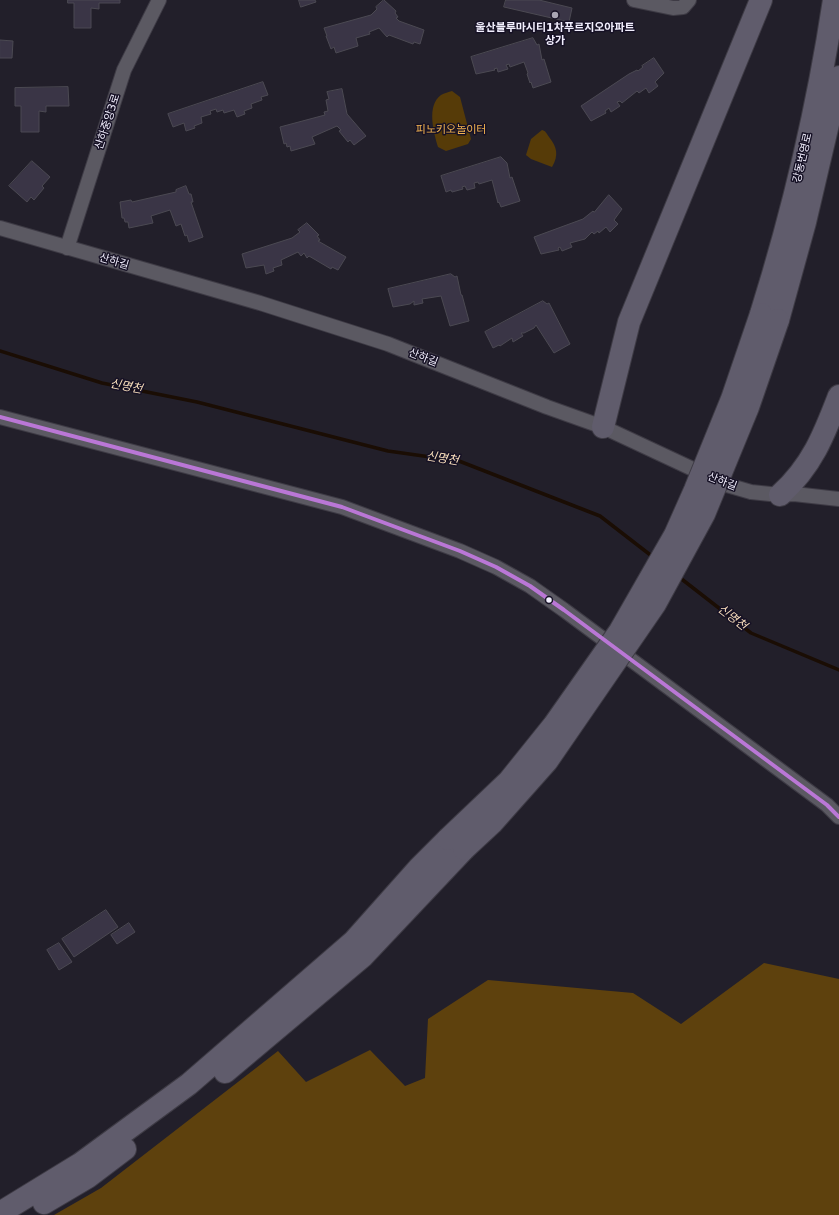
<!DOCTYPE html>
<html>
<head>
<meta charset="utf-8">
<style>
	body { margin:0 }
	canvas { display:block; background:#221f2a }
</style>
</head>
<body>
<canvas width="839" height="1215"></canvas>
<script>
const c = document.querySelector('canvas').getContext('2d');
c.lineJoin = 'round';
function paint(path, color) {
  c.fillStyle = color;
  c.fill(path, 'evenodd');
}
function strokePath(path, color, width, dash) {
  c.strokeStyle = color;
  c.lineWidth = width;
  c.lineCap = dash ? 'butt' : 'round';
  c.setLineDash(dash || []);
  c.stroke(path);
}
function write(font, color, halo, rows, align = 'center') {
  c.font = font + ' "DejaVu Sans","Noto Sans KR",sans-serif';
  c.lineWidth = 3;
  c.setLineDash([]);
  c.textBaseline = 'middle';
  c.strokeStyle = halo;
  c.fillStyle = color;
  for (const [text, x, y, turn = 0] of rows) {
    c.save();
    c.translate(x, y);
    c.rotate((+turn || 0) * Math.PI / 180);
    c.textAlign = isNaN(turn) ? turn : align;
    if (halo) c.strokeText(text, 0, 0);
    c.fillText(text, 0, 0);
    c.restore();
  }
}
const green = new Path2D(`
	M452 91 460 97 471 139 468 144 446 151 438 147C434 133 426 106 441 95 444 93 449 92 452 91Z
	M542 130C546 131 546 133 549 137 557 147 559 155 552 167L531 159 526 155 531 139Z`);
const forest = new Path2D(`
	M764 963 839 979V1215H54L101 1188 278 1051 306 1082 370 1050 405 1086 425 1078 428 1019 488 980 633 993 681 1024Z`);
const stream = new Path2D(`
	M0 351 102 383 197 402 388 451 459 461 600 516 653 557
	M679 577 751 633 839 670`);
const building = new Path2D(`
	M68 0H120V3H99V9L91 8V28H74V3H68Z
	M299 0H315L316 2 301 7Z
	M384 0 396 11 395 13 398 17 396 18 399 21 424 30 420 44 414 42 413 44 389 35 387 37 379 28 369 32 370 34 356 38 358 46 336 53 334 47 331 49 326 36H327L324 28 371 15 377 9 376 7Z
	M506 0H539L572 8 569 22 504 7Z
	M533 38 537 45 539 44 542 60 544 59 551 82 533 88 531 82 530 83 527 74 528 73 524 62 510 67 509 64 506 65 508 69 498 72 497 68 494 69 495 70 476 74 471 57Z
	M0 40 13 41 12 58H0Z
	M654 58 664 73 655 82 658 86 649 93 646 88 639 93 637 91 622 103 620 101 617 102 620 106 611 112 609 108 605 111 606 113 591 121 581 106 629 74 637 70 638 71 643 67 642 66Z
	M263 82 268 95 261 97 262 100 251 104 252 108 244 111 245 114 237 117 234 110 224 113 223 110 217 112 216 109 210 111 211 114 201 117 202 123 194 126 195 128 186 131 184 123 173 127 168 114Z
	M68 87 69 106H46V112L39 111V132H21V106H15V88Z
	M342 89 347 114 366 136 354 145 350 140 348 142 339 131 341 130 337 126 312 137 315 144 291 151 290 146 287 147 286 143 284 144 280 127 325 115 324 112 328 111 326 100 329 99 327 92Z
	M501 157 507 163 510 178 512 177 520 201 501 207 499 202 498 203 492 180 479 184 478 182 474 183 475 188 467 190 465 186 462 187 463 189 452 192 451 190 446 192 441 176Z
	M32 161 50 177 42 186 44 188 34 200 31 197 27 202 9 186Z
	M186 186 189 194H191L193 202H191L203 237 189 242 187 235 185 236 181 224 176 226 170 210 151 216 153 223 129 228 128 222H125L124 218H122L120 202 131 200 132 202 176 192V190Z
	M609 195 622 209 614 220 618 224 610 232 606 227 599 233 598 231 594 234 592 232 585 239 570 243 572 247 562 251 560 247 558 248 559 250 541 254 534 237 583 219 593 211 594 212Z
	M307 223 319 235 317 236 320 240 318 241 346 257 338 270 332 267 331 269 309 256 307 258 304 253 301 256 298 252 281 260 282 265 273 268 274 271 266 274 264 265 246 268 242 254 292 238 300 232 298 230Z
	M451 274 455 277 457 276 461 295H462L469 321 450 326 441 296 422 299 423 303 414 305V301L410 304 393 307 388 289Z
	M543 301 547 304 549 303 570 344 554 353 536 325 534 328 524 333H521L523 336 513 342 512 338 500 346 499 345 493 348 485 332Z
	M106 910 118 927 74 957 62 939Z
	M129 923 135 932 117 944 111 935Z
	M59 943 72 962 59 970 47 950Z`);
const street = new Path2D(`
	M634 0 673 8 683 7 689 0
	M0 228 260 303 388 344 547 407 603 427 727 485 751 492 780 495 794 494 839 499
	M67 248 124 70 159 0
	M0 417 342 507 460 551 496 567 530 586 564 610 827 805 839 817`);
const highway = new Path2D(`
	M761 314C793 212 818 106 834 0
	M778 320 805 222 839 77
	M603 427 629 322 761 0
	M780 495C812 466 824 435 839 396
	M225 1072 363 956 464 849
	M44 1203 88 1177 125 1149
	M0 1213 80 1164 189 1084 354 941 419 868 448 839`);
const highwayBridge = new Path2D(`
	M448 839 509 781 554 725 620 631 675 535 695 490 732 399 761 314
	M464 849 492 823 547 761 655 604 704 514 748 407 778 320`);
const bus1 = new Path2D(`
	M0 417 342 507 460 551 496 567 530 586 564 610 827 805 839 817`);
const markers = [
	[555,15,4,"#a9a6b4"],
	[549,600,3.5,"#f2effe"]
];
const poiNames = [
	["울산블루마시티1차푸르지오아파트",555,28],
	["상가",555,41]
];
const streetNames = [
	["산하중앙3로",108,122,-72],
	["강동번영로",803,158,-77],
	["산하길",114,262,16],
	["산하길",423,358,21],
	["산하길",722,482,21]
];
const parkNames = [
	["피노키오놀이터",451,130]
];
const waterNames = [
	["신명천",126,387,11],
	["신명천",442,459,9],
	["신명천",732,618,38]
];
paint(green, '#563b08');
paint(forest, '#5e410d');
strokePath(stream, '#1a0d04', 3.5);
paint(building, '#3a3546');
strokePath(building, '#4b4952', 1);
strokePath(street, '#3e3b45', 16);
strokePath(highway, '#3e3b45', 24);
strokePath(street, '#5b5962', 14);
strokePath(highway, '#605c6c', 22);
strokePath(highwayBridge, '#3e3b45', 24, []);
strokePath(highwayBridge, '#605c6c', 22);
strokePath(bus1, '#ba77d6', 4);
for (const [x, y, r, color] of markers) {
  const dot = new Path2D();
  dot.arc(x, y, r, 0, 2 * Math.PI);
  c.fillStyle = color;
  c.fill(dot);
  strokePath(dot, '#161125', 1.5);
}
write('bold 11px', '#f2effe', '#161125', poiNames);
write('11px', '#f2effe', '#161125', streetNames);
write('11px', '#f3b450', '#161125', parkNames);
write('italic 12px', '#f9dfbc', '#161125', waterNames);
</script>
</body>
</html>
